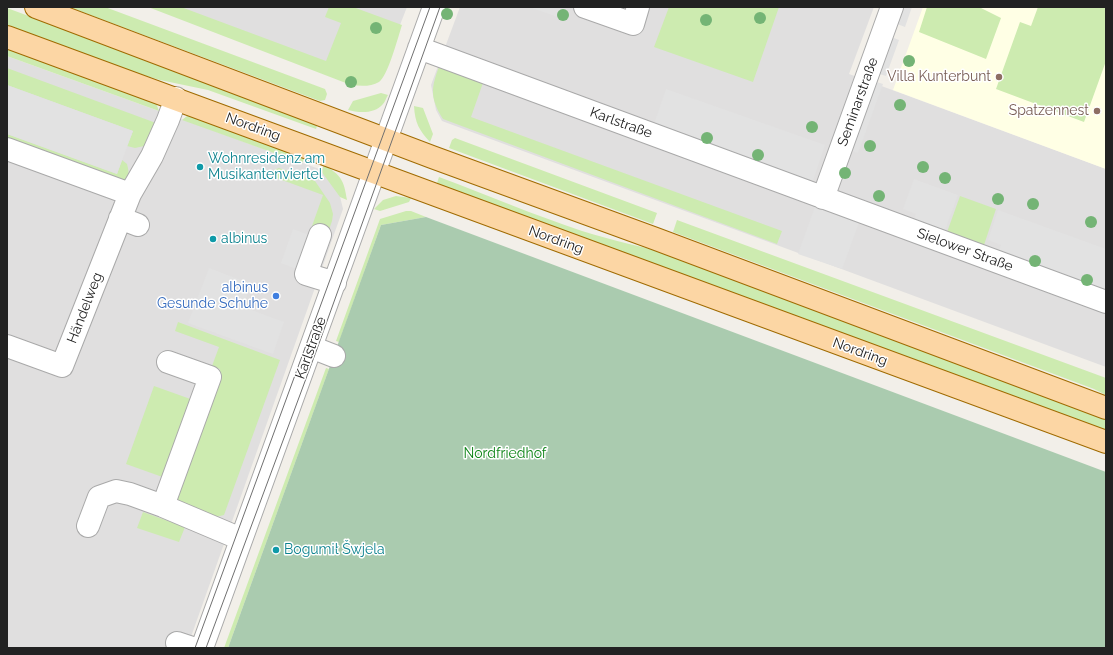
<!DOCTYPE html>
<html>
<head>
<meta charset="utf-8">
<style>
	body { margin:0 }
	#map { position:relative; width:1113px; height:655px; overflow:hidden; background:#f2efe9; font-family:Raleway,sans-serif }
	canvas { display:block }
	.frame { position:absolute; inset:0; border:8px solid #222; pointer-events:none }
</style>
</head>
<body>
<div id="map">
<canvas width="1113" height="655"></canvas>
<div class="frame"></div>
</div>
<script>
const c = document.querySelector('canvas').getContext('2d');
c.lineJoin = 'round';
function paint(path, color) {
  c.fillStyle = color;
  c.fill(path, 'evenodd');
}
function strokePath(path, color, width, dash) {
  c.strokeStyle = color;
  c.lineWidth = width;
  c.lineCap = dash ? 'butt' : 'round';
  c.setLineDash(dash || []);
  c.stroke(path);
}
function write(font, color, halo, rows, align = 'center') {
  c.font = font + ' Raleway,sans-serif';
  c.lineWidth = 3;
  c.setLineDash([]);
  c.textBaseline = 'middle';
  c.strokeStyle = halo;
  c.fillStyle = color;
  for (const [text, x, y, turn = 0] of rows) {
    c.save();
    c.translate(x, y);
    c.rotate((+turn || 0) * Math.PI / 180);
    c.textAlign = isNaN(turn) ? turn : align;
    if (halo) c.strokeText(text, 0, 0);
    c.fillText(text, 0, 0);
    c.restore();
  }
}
const residential = new Path2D(`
	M154 7H407L380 76 343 78Z
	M460 7H874L849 74 1106 169V367L442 121 436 110 431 85Z
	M7 56 322 170 338 188 343 209 187 648H7Z`);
const education = new Path2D(`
	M923 7H1106V169L893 90Z`);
const grass = new Path2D(`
	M69 7H105L325 89 327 94 325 100 320 101Z
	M148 7H181L326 61 341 23 325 17 329 7H353L402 25C398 37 388 76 379 82 371 87 360 86 351 85Z
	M669 7H779L753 82 654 47Z
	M927 7H979L1001 18 986 59 919 32Z
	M1038 7H1106V61L1084 122 996 89 1020 22 1031 26Z
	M7 8 318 123 316 129 208 90 160 80 143 75 7 26Z
	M7 48 156 103 159 111 7 56Z
	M441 61 485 77 471 117 782 231 777 244 443 119C428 95 432 86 441 61Z
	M7 68 156 123 151 136 144 146 135 148 127 146 133 131 7 85Z
	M381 93 388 95C386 98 385 102 383 104 375 114 359 113 348 110L353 101Z
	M414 106 423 108 433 134 430 142C419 130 415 123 414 106Z
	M187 116H193L305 157 302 163 182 120Z
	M7 134 117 174 122 160 127 164C130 175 129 178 120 185L7 143Z
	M455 138 657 213 653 224 449 148 452 140Z
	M324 165C341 175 344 180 347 200L340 197 321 171Z
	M279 168 315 181 330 203 333 214 332 221 316 267 326 231 312 226 323 195 271 176 274 170Z
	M439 177C487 195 534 215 582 231 613 241 645 247 677 256L1106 417V434L436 186Z
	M396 196 411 198 409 202 380 211 374 209 383 200Z
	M960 196 996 209 983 248 946 235Z
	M406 211H411L426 217 381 225 339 342 336 341 380 219Z
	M677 220 1106 378V395L1094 389 673 232Z
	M178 322 280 360 224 515 216 517 173 499 220 369 212 366 219 347 175 331Z
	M326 368 329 369 228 648H224Z
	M154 386 196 401 168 479 126 464Z
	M143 512 185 527 179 542 137 528Z`);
const cemetery = new Path2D(`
	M426 217 1106 472V648H228L381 225Z`);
const parking = new Path2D(`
	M529 7H561L558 17Z
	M897 7H912L905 27 892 22Z
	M886 35 899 40 886 76 873 72Z
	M870 80 883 84 858 153 846 149Z
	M7 85 133 131 117 174 7 134Z
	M666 89 825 145 813 181 654 124Z
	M914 179 958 195 944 233 913 222 916 214 903 209Z
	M816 204 860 220 842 269 798 254Z
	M998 210 1106 249V293L998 254 1001 245 988 240Z
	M293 229 309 235 297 269 281 263Z
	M209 268 251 284 243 307 284 322 273 354 188 323Z`);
const minor = new Path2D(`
	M585 7 633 24 638 7
	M419 48 1106 302
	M7 149 130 194
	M823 198 892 7
	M120 218 138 225
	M320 235 306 274 335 283
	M7 346 62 366 130 194 152 156 168 120 176 98
	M311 347 334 356
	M163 506 210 377 168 362
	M88 526 99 497 116 491 130 494 163 506 241 539
	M177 643 192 648
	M202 648 434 7`);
const major = new Path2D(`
	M36 7 432 157 656 239 1106 408
	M7 37 1106 442`);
const tram = new Path2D(`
	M195 648 430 7
	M206 648 317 349 440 7`);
const trees = [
	[447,14],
	[563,15],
	[760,18],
	[706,20],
	[376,28],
	[909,61],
	[351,82],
	[900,105],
	[812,127],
	[707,138],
	[870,146],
	[758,155],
	[923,167],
	[845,173],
	[945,178],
	[879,196],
	[998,199],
	[1033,204],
	[1091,222],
	[1035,261],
	[1087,280]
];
const markers = [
	[999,77,4,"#8d6e63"],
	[1097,111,4,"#8d6e63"],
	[200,167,4,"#0f9aa8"],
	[213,239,4,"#0f9aa8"],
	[276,296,4,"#3f7fe0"],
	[276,550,4,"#0f9aa8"]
];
const educationNames = [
	["Villa Kunterbunt",991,77],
	["Spatzennest",1089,111]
];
const streetNames = [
	["Seminarstraße",858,102,-70],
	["Karlstraße",621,123,20],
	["Nordring",253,127,20],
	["Nordring",556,240,20],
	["Sielower Straße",965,250,20],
	["Händelweg",85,308,-69],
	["Karlstraße",311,348,-70],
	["Nordring",860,352,20]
];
const cultureNames = [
	["Wohnresidenz am",208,159],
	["Musikantenviertel",208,175],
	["albinus",221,239],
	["Bogumił Šwjela",284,550]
];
const shopNames = [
	["albinus",268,288],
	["Gesunde Schuhe",268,304]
];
const parkNames = [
	["Nordfriedhof",505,454]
];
paint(residential, '#e0dfdf');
paint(education, '#ffffe5');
paint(grass, '#cdebb0');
paint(cemetery, '#aacbaf');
paint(parking, '#e2e2e2');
strokePath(minor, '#a9a9a9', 24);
strokePath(major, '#a06b00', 24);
strokePath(minor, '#fff', 22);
strokePath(major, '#fcd6a4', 22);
strokePath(tram, '#707070', 1);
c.fillStyle = '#74b475';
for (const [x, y] of trees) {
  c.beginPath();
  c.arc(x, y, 6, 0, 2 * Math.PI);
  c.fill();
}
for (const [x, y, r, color] of markers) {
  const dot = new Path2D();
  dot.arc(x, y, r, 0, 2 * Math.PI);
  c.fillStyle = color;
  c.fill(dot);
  strokePath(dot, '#fff', 1.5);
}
write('14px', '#785e54', '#fff', educationNames, 'right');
write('14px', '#222', '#fff', streetNames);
write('14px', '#0d838f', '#fff', cultureNames, 'left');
write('14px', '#366cbe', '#fff', shopNames, 'right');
write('14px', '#0c8416', '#fff', parkNames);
</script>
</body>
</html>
